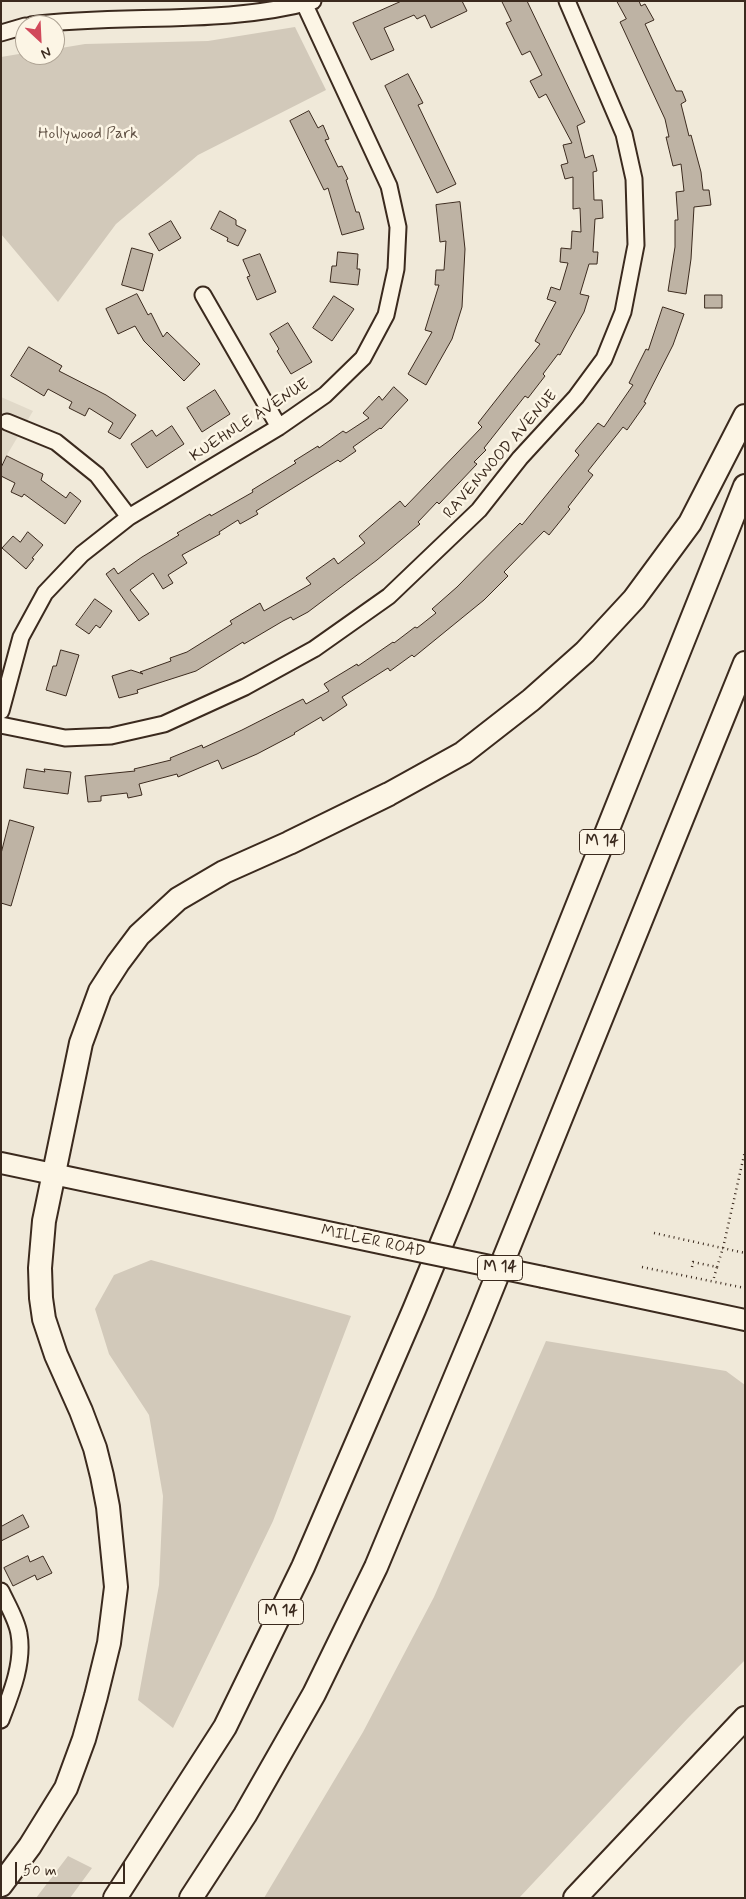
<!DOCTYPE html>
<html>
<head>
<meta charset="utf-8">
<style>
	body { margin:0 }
	#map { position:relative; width:746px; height:1899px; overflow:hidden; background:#f0e9d9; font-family:Mynerve,sans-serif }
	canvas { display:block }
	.frame { position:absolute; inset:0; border:2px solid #3b2a1e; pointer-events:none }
	.north { position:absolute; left:15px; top:15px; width:50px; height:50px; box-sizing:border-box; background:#fcf5e5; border:1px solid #afa495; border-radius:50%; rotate:155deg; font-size:14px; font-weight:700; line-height:20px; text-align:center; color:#3b2a1e }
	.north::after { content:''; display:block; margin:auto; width:18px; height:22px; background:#d1495b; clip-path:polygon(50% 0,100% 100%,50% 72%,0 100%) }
	.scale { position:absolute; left:15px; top:1862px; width:110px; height:22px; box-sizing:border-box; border:2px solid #3b2a1e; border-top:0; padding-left:6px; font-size:15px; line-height:18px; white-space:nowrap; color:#3b2a1e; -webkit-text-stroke:4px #fcf5e5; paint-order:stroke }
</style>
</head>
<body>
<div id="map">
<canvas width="746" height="1899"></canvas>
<div class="frame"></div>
<div class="north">N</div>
<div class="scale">50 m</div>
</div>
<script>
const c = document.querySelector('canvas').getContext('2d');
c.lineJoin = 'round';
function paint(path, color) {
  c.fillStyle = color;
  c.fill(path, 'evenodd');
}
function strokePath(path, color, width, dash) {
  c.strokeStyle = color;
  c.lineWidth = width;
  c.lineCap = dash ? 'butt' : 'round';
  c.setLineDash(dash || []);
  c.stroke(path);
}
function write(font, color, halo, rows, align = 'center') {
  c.font = font + ' Mynerve,sans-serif';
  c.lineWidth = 5;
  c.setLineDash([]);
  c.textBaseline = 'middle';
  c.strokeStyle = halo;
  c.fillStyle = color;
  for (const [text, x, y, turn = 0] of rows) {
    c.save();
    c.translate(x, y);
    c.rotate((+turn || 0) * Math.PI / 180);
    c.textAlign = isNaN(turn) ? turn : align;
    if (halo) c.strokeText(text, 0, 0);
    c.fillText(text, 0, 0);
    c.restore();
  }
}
const built = new Path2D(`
	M1 397 33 411 1 465Z`);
const green = new Path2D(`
	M295 27 326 90 198 155 116 224 58 302 1 234V57L25 53V55H55V49L85 44 208 41Z
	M151 1260 351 1316 273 1521 173 1728 138 1700 159 1585 163 1496 149 1415 109 1354 95 1309 114 1275Z
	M546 1341 726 1371 745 1385V1660L688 1718 519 1898H264L363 1732 434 1597Z
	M68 1856 92 1868 70 1898H36Z`);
const building = new Path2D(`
	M402 1H462L467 11 431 28 425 15 417 19 414 15 384 28 394 50 371 60 353 23Z
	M502 1H527L585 122 577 126 585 158 593 155 597 171 593 172 594 200H602L603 218 595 219 593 252H598L597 264H589L580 294 589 296 584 312 560 355 558 354 543 374 545 376 528 398 525 396 484 448 486 450 474 462 477 464 439 504 437 502 418 522 420 524 377 560 308 612 293 620 291 617 283 621 244 644 243 642 196 671 137 690 138 693 119 698 112 676 131 670 143 674 140 672 171 661 170 658 187 652 232 624 230 621 260 603 264 611 311 584 306 578 334 558 338 564 365 543 359 536 400 501 405 507 482 427 478 423 540 344 535 341 556 302 547 299 551 287 560 290 568 263 560 262 561 248 571 249 572 231 581 232 580 208 573 209V177L565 179 561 165 568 163 563 145 572 143 546 94 539 98 530 81 542 75 530 51 522 55 506 23 511 21Z
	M617 1H639L641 6 645 4 654 20 645 24 676 91H682L686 101 681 104 689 136 691 135 701 172 703 190H709L711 205 694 207 691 259 686 294 668 291 675 247V220H678L676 192 684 191 681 164 673 166 666 137H669L665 119 620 22 626 19Z
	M408 74 423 103 418 105 456 184 437 193 385 86Z
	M309 111 318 128 323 125 329 139 325 140 338 167 342 166 348 179 346 180 356 212H359L364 229 342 235 328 188 324 190 290 121Z
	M460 202 465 249 462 307 452 339 426 385 408 374 432 332 425 330 439 285H435L436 270H444L446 241 440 242 436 205Z
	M220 211 236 220V225L246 230 238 246 227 241 228 238 211 229Z
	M171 221 181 238 159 251 149 234Z
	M132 248 153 254 143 291 122 285Z
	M338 252 358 254 357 269H360L358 285 330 282 332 266H336Z
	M260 254 276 292 257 300 247 277 250 276 243 260Z
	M137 294 148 315 151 313 163 337 167 332 200 364 184 381 144 341 135 326 118 334 106 309Z
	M705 295H722V308H705Z
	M334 296 354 309 332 341 313 328Z
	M663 307 684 314 673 345 644 402 646 403 627 430 623 427 588 471 593 475 568 507 570 509 549 535 544 531 504 572 508 576 484 600 414 657 412 655 390 671 388 668 342 697 347 705 323 721 321 717 294 733 295 734 257 754 222 769 218 760 178 777 177 774 139 784 142 795 128 798 127 793 101 796V801L88 802 85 776 135 771 134 769 171 760 170 758 202 745 203 748 242 730 303 699 306 704 329 691 324 684 357 664 358 666 393 642 394 643 415 627 417 628 436 613 432 609 457 587 520 523 522 525 579 455 575 451 598 423 604 427 633 385 629 383 646 349 648 350Z
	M288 323 312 362 291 374 277 351 279 349 270 334Z
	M29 347 62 366 59 371 106 395 136 415 120 439 108 432 113 423 89 408 85 416 69 408 72 402 48 389 44 396 11 376Z
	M394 387 408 400 381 429 380 428 353 447 356 451 340 462 338 460 256 511 258 514 240 524 238 520 219 532 220 534 182 555 187 563 168 575 173 583 163 589 153 573 130 590 149 614 139 621 106 574 114 568 118 574 142 557 179 535 177 533 210 514 211 516 253 492 252 490 296 463 294 461 318 446 319 448 343 431 346 433 369 418 363 413 379 396 382 400Z
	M215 390 230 414 202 432 187 408Z
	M172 426 184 444 147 468 131 444 152 430 156 436Z
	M7 456 43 474 41 480 66 498 70 492 81 501 65 524 24 494 22 497 11 492 15 483 1 476V468Z
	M28 532 43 545 32 558 34 559 26 569 2 548 13 536 20 542Z
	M95 599 112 611 100 628 96 625 89 634 76 625Z
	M61 650 79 655 66 696 46 690 53 666H56Z
	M27 769 45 772 44 769 71 772 68 794 24 788Z
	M10 820 34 827 11 906 1 903V854Z
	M23 1515 29 1527 1 1541V1527Z
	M28 1556 30 1562 43 1556 52 1573 37 1580 35 1575 13 1586 4 1568Z`);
const path = new Path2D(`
	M654 1233 745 1253
	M642 1267 745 1288
	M692 1267 693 1262 717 1267 713 1281
	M717 1267 723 1248 745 1151`);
const minor = new Path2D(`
	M31 25C123 13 223 26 313 1
	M1 33 25 26
	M203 295 279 427
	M7 422 56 442 97 475 129 517
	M1 711 21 637 45 593 82 554 129 517 279 427 325 395 363 358 386 315 396 269 398 227 389 186 303 1
	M1 725 65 738 111 736 164 724 245 687 314 649 389 596 479 510 520 458 576 397 604 359 623 312 636 245 634 179 624 134 567 1
	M1 1591C7 1604 17 1620 19 1634 24 1663 11 1694 1 1720`);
const major = new Path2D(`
	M1 1163 394 1246
	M543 1277 745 1320`);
const highway = new Path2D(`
	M1 1885 30 1846 66 1788 84 1739 96 1696 109 1643 116 1587 108 1507 102 1476 95 1448 81 1411 56 1355 44 1319 41 1298 40 1268 44 1221 81 1043 100 991 118 963 139 935 178 899 224 872 289 843 389 794 463 753 531 700 585 652 634 599 690 523 745 416
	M115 1898 225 1727 303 1567 414 1310 460 1199 745 486
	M191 1898 245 1815 314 1694 376 1567 480 1318 745 663
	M575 1898 745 1718`);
const majorBridge = new Path2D(`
	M394 1246 543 1277`);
const shields = [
	[602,842,45],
	[500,1268,45],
	[281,1612,45]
];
const shieldNames = [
	["M 14",602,842],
	["M 14",500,1268],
	["M 14",281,1612]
];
const parkNames = [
	["Hollywood Park",88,135]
];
const streetNames = [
	["KUEHNLE AVENUE",250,421,-33],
	["RAVENWOOD AVENUE",501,455,-49],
	["MILLER ROAD",373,1242,12]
];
paint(built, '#e1d9c9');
paint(green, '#d2c9ba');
paint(building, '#beb3a4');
strokePath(building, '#3b2a1e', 1);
strokePath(minor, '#3b2a1e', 19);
strokePath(major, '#3b2a1e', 24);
strokePath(highway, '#3b2a1e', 26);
strokePath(path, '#3b2a1e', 2.5, [1, 4]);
strokePath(minor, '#fcf5e5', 15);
strokePath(major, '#fcf5e5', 20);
strokePath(highway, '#fcf5e5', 22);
strokePath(majorBridge, '#3b2a1e', 24, []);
strokePath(majorBridge, '#fcf5e5', 20);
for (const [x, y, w] of shields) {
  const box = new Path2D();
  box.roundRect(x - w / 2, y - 12.5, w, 25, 4);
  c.fillStyle = '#fcf5e5';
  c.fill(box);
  strokePath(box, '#3b2a1e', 1);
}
write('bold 15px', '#3b2a1e', null, shieldNames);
write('16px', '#615245', '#fcf5e5', parkNames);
write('16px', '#3b2a1e', '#fcf5e5', streetNames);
</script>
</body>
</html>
